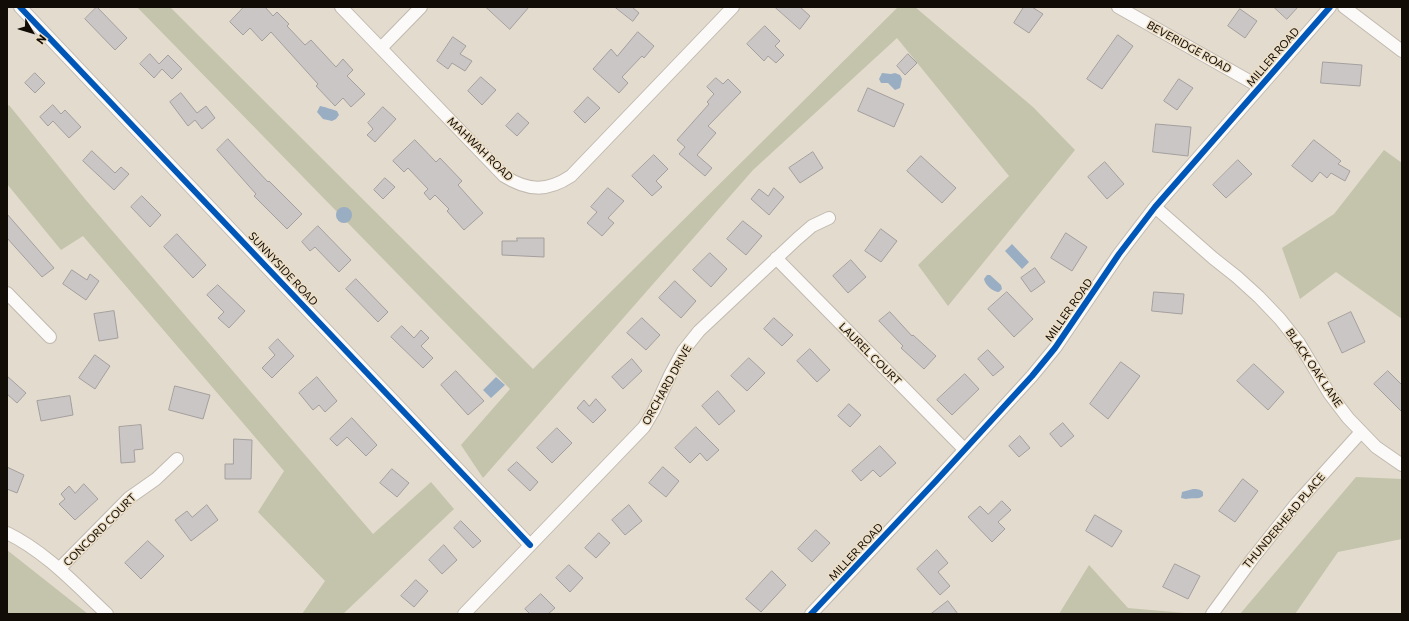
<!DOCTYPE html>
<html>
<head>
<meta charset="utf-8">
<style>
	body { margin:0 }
	#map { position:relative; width:1409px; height:621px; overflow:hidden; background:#e3dbce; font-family:Commissioner,sans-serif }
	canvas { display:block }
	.frame { position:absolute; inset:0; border:8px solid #110c05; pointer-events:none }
	.north { position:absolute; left:12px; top:12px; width:40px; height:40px; -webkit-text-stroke:3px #ecddc5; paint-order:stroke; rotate:128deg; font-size:11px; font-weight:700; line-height:16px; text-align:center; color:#110c05 }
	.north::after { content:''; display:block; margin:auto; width:14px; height:18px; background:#110c05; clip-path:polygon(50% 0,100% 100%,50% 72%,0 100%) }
</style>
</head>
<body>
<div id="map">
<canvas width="1409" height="621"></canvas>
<div class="frame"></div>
<div class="north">N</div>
</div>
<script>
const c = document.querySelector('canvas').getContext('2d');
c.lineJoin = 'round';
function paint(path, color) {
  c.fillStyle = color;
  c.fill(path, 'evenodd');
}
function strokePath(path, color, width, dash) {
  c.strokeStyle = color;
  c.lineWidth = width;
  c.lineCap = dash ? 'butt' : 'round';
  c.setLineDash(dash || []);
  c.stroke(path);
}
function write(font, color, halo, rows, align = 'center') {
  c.font = font + ' Commissioner,sans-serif';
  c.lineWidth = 3;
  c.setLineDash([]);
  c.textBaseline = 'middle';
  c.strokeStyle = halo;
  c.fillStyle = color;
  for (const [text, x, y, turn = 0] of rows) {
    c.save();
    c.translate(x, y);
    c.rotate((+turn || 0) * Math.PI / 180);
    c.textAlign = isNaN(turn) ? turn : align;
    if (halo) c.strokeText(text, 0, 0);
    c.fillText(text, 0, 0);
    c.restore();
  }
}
const green = new Path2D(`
	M137 7H170L533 369 898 7H915L1033 107 1075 150 948 306 918 265 1009 176 897 38 753 170 483 478 461 445 510 389Z
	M9 105 85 199 373 534 431 482 454 509 343 614H302L325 581 258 512 284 471 83 236 61 250 7 184V107Z
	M1384 150 1402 163V319L1336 272 1300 299 1282 248 1334 214Z
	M1356 477 1402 479V539L1338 552 1295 614H1240Z
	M7 550 88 614H7Z
	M1089 565 1128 608 1196 614H1059Z`);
const water = new Path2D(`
	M882 73 891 74 895 73 900 75 902 79 900 88 895 90 888 83H881L879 79Z
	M320 106C322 106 334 110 337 111L339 115 336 119 332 121 323 119 317 112Z
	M336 215a8 8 0 1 1 16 0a8 8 0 1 1-16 0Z
	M1012 244 1029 262 1022 269 1005 251Z
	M987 275H990L1001 285 1002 289 999 292C993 292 985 285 984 279Z
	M496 377 505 385 491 398 483 390Z
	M1193 489C1197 489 1200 489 1203 492V496C1198 500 1192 497 1186 499L1181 498 1182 492Z`);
const building = new Path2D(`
	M97 7 127 38 115 50 85 19Z
	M244 7H265L273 16 277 12 289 24 287 26 305 45 311 40 336 67 343 59 353 70 347 76 365 94 351 107 343 98 335 106 316 86 318 84 271 32 262 41 250 28 243 35 230 22Z
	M486 7H529L510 29Z
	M615 7H632L639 13 633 21Z
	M775 7H800L810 16 800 29Z
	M1024 7H1032L1043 14 1029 33 1014 23Z
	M1274 7H1298L1287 19Z
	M1240 9 1257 21 1245 38 1228 26Z
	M765 26 780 41 775 46 784 55 776 63 768 56 764 61 747 44Z
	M638 32 654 46 644 58 642 56 622 77 628 83 619 93 593 69 611 49 617 56Z
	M1118 35 1133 46 1102 89 1087 79Z
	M453 37 466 46 460 54 472 61 465 71 452 63 448 69 437 61Z
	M150 54 159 64 168 55 182 69 172 79 162 69 154 78 140 64Z
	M908 54 917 63 905 75 897 66Z
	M1323 62 1362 65 1360 86 1321 83Z
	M35 73 45 83 35 93 25 83Z
	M481 77 496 90 482 105 468 91Z
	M716 78 723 84 728 79 741 92 708 126 716 133 697 155 712 168 705 176 679 154 685 147 677 140 709 104 707 102 714 94 707 87Z
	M1179 79 1193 88 1177 110 1164 101Z
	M868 88 904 104 894 127 858 111Z
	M181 93 197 113 206 106 215 118 202 129 195 120 188 126 170 102Z
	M588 97 600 108 585 123 574 112Z
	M53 105 61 114 65 110 81 127 69 138 53 121 48 126 40 117Z
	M383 107 396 119 375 142 367 135 373 129 368 123Z
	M518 113 529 123 517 136 506 126Z
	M1156 124 1191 127 1188 156 1153 152Z
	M228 139 268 182 269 181 302 214 287 229 254 196 256 194 217 150Z
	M415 140 436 162 440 158 462 181 458 185 483 213 464 230 447 211 449 209 435 195 430 200 424 193 428 189 408 168 404 172 393 161Z
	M1314 140 1341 161 1338 164 1350 171 1345 181 1331 173 1327 178 1320 172 1312 182 1292 166Z
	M92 151 115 173 121 167 129 174 114 190 83 161Z
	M813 152 823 168 800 183 789 168Z
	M654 155 668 169 656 181 662 187 652 196 632 176Z
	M921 156 956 188 942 203 907 171Z
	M1238 160 1252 174 1226 198 1213 185Z
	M1105 162 1124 184 1107 199 1088 177Z
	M385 178 395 187 383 199 374 190Z
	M608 188 624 201 608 218 614 223 602 236 587 223 597 212 591 207Z
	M774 188 784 197 769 215 751 199 759 189 768 196Z
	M142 196 161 215 150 227 131 207Z
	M7 214 54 268 42 277 7 238Z
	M743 221 762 236 746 255 727 239Z
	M318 226 351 260 339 272 315 247 310 251 302 242Z
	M881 229 897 241 881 262 865 251Z
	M1066 233 1087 247 1072 271 1051 258Z
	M177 234 206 265 193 278 164 247Z
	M517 238H544V257L502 255V241H517Z
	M710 253 727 269 711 287 693 270Z
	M851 260 866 277 848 293 833 276Z
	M1035 268 1045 282 1031 292 1021 278Z
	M72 270 87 280 90 274 99 281 86 300 63 284Z
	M356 279 388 312 378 322 346 289Z
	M675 281 696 301 681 318 659 298Z
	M218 285 245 311 229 328 218 318 224 312 207 295Z
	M1007 292 1033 319 1014 337 988 309Z
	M1154 292 1184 294 1182 314 1152 311Z
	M114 311 118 338 99 341 94 314Z
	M890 312 912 336 913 335 936 356 924 369 901 348 903 346 879 321Z
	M1351 312 1365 342 1342 353 1328 323Z
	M642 318 660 335 646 350 627 333Z
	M774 318 793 335 782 346 764 329Z
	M402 326 414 338 421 330 429 338 421 346 433 358 423 368 391 337Z
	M278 339 294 356 272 378 262 368 275 355 269 348Z
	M810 349 830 370 817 382 797 361Z
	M988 350 1004 367 993 376 978 359Z
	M95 355 110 366 95 389 79 378Z
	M749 358 765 373 747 391 731 376Z
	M632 359 642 371 623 389 612 377Z
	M1121 362 1140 376 1108 419 1090 404Z
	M1254 364 1284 392 1268 410 1237 381Z
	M456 371 484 401 468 415 441 385Z
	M1388 371 1402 385V412L1374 384Z
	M965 374 979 389 952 415 937 400Z
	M7 376 26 393 17 403 7 394Z
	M317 377 337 401 325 412 319 405 313 410 299 393Z
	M175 386 210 395 203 419 169 410Z
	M718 391 735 411 719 425 702 406Z
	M70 396 73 415 41 421 37 401Z
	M596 399 606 410 593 423 577 408 584 400 589 406Z
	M849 404 861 415 850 427 838 416Z
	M352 418 377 445 366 456 347 437 337 446 330 439Z
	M1063 423 1074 436 1061 447 1050 434Z
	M141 425 143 449 134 450 135 462 121 463 119 427Z
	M696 427 719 450 707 461 700 453 690 463 675 448Z
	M557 428 572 443 552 463 537 448Z
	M1020 436 1030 448 1019 457 1009 446Z
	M234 439 252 440 251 479H225V464H233Z
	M880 446 896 463 880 477 873 470 861 481 852 471Z
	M517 462 538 482 530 491 508 470Z
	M7 467 24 475 17 493 7 489Z
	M663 467 679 481 666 497 649 483Z
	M392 469 409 483 397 497 380 483Z
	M1243 479 1258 491 1235 522 1219 511Z
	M84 484 98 499 75 520 59 504 65 499 61 494 69 486 75 493Z
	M1002 501 1011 510 998 522 1005 529 992 542 968 517 980 506 988 514Z
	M207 505 218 520 191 541 175 520 187 511 192 517Z
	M629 505 642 521 625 535 612 520Z
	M1095 515 1122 531 1112 547 1086 531Z
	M461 521 481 541 473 548 454 528Z
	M816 530 830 543 812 562 798 549Z
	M599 533 610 543 596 558 585 548Z
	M148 541 164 556 141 579 125 563Z
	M444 545 457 560 442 574 429 560Z
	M937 550 948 563 938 572 950 586 940 595 917 569Z
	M1175 564 1200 576 1188 599 1163 587Z
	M569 565 583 578 570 592 556 578Z
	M772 571 786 585 761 612 746 599Z
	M416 580 428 591 414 607 401 596Z
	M541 594 555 608 548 614H530L525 609Z
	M948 601 958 614H931Z`);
const minor = new Path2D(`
	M20 7 530 545
	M341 7 504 176C528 191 547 192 571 176L733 7
	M1118 7 1260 87
	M1344 7 1402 51
	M381 48 421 7
	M1155 207 1213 258 1237 277 1259 297 1280 319 1299 343 1329 393 1348 418 1376 447 1402 465
	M776 258 964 449
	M7 293 50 337
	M7 533C46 552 76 585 107 614
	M59 569 129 498 156 479 177 459
	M464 614 644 427 654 410 671 373 683 351 699 331 797 239 812 226 829 218
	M811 614 935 482 1032 376 1055 348 1119 254 1155 207 1330 7
	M1212 614 1253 558 1296 504 1361 432`);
const cycleway = new Path2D(`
	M20 7 530 545
	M811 614 935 482 1032 376 1055 348 1119 254 1155 207 1330 7`);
const streetNames = [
	["BEVERIDGE ROAD",1189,47,29],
	["MILLER ROAD",1273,57,-49],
	["MAHWAH ROAD",480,149,44],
	["SUNNYSIDE ROAD",283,269,47],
	["MILLER ROAD",1069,310,-55],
	["LAUREL COURT",870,354,45],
	["BLACK OAK LANE",1314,368,56],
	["ORCHARD DRIVE",667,385,-61],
	["THUNDERHEAD PLACE",1284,521,-50],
	["CONCORD COURT",100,530,-45],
	["MILLER ROAD",856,552,-47]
];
paint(green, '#c3c4ab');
paint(water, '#99adc3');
paint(building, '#cac6c5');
strokePath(building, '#a39f9e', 1);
strokePath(minor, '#c0b9af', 14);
strokePath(minor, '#fbfaf8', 12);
strokePath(cycleway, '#0057b8', 6);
write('11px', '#110c05', '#ecddc5', streetNames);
</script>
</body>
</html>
